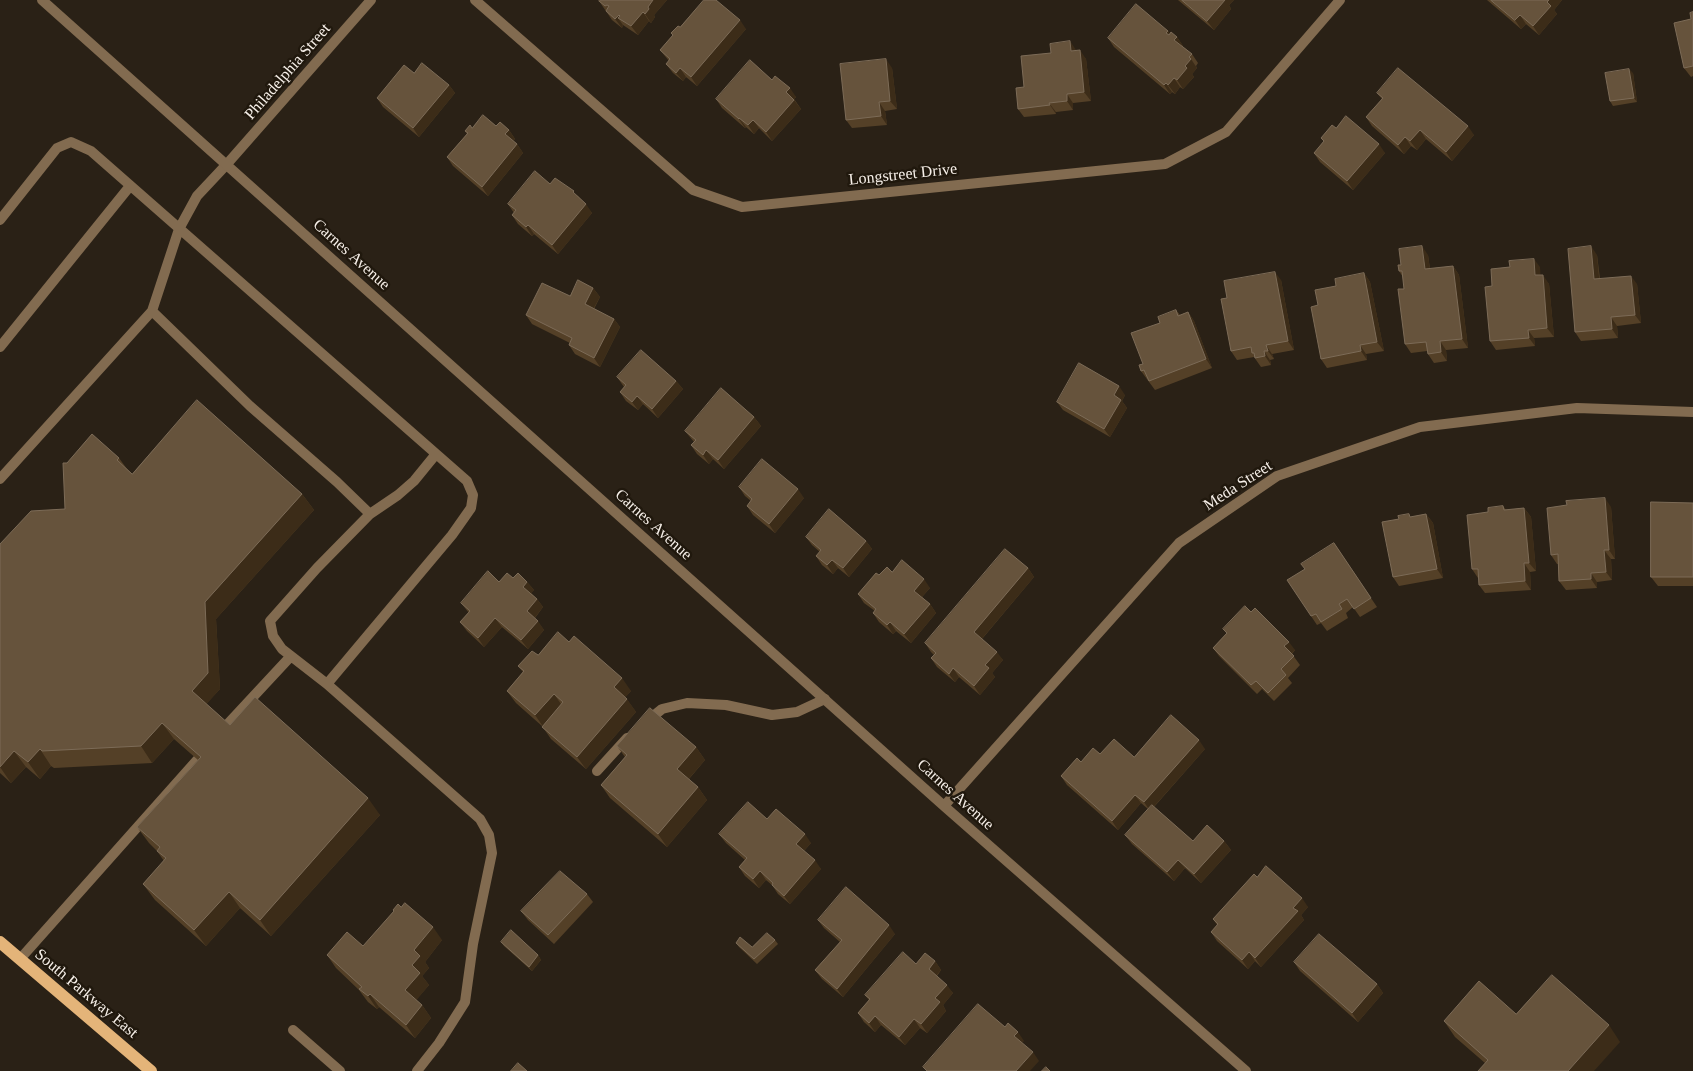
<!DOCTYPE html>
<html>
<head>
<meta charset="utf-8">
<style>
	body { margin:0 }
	canvas { display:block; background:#2a2116 }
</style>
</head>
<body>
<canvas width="1693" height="1071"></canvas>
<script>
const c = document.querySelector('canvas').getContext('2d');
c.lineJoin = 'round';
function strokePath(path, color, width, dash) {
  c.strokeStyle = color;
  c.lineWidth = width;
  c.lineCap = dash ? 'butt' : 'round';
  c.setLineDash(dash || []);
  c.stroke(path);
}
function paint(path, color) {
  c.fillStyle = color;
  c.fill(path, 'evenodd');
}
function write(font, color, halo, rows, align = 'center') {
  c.font = font + ' Georgia,serif';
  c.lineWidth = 5;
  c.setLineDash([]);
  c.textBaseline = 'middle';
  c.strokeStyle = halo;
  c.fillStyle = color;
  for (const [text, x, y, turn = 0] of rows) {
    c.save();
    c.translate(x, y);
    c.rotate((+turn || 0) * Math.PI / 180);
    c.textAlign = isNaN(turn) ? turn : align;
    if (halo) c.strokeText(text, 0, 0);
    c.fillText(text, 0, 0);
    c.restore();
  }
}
const lane = new Path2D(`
	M0 220 57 148 71 142 91 151 467 481 473 495 471 508 452 535 327 684
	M152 311 250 406 337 482 370 514 398 495 414 481 436 454
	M0 347 130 186
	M0 479 152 311 179 229 197 196 227 164
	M370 514 317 568 270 621 273 636 282 649 327 684 480 819 489 835 492 853 473 944 465 1002 439 1043 417 1071
	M646 722 662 709 687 703 726 705 772 715 797 712 825 699
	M225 727 291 656
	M597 771 627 738
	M20 959 197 760
	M293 1030 340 1071`);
const street = new Path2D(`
	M42 0 944 806 1246 1071
	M475 0 693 190 742 207 1165 164 1226 132 1340 0
	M227 164 371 0
	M944 806 1179 543 1277 476 1420 427 1577 408 1693 412`);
const primary = new Path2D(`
	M0 942 151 1071`);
const wall = new Path2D(`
	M600 0H667L654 15 655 17 651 23 649 21 638 35 623 25 622 28 612 20 599 1Z
	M1178 0H1234L1229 5 1231 9 1214 30Z
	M1487 0H1562L1554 10 1557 14 1539 35 1526 24 1521 29Z
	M1693 12V76L1691 77 1684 68 1691 19Z
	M680 27 746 29 697 86 686 77 683 81 673 73 666 64 669 61 660 50 673 35 671 33Z
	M1168 31 1170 34 1177 37 1183 46H1182L1192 54 1198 63 1196 66 1197 68 1192 74 1194 77 1183 89 1180 87 1175 94 1172 92 1170 94 1114 47 1108 38Z
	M1076 50 1086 59 1091 101 1073 103V110L1056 112V114L1024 117 1018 109 1024 87Z
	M892 68 897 109 885 111 887 125 852 128 846 120Z
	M1633 73 1637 102 1613 106 1610 101Z
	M772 80 796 97 794 99 801 109 772 141 759 128 754 134 746 127 745 128 722 108 716 99Z
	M449 85 455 93 419 137 383 107 377 98Z
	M1377 93 1474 135 1452 161 1426 139 1417 150 1411 146 1404 154 1372 126 1366 117 1382 99Z
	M496 126 509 130 515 139 513 141 517 144 523 153 488 196 453 166 447 157 467 134 465 131 472 128Z
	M1336 128 1385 153 1353 190 1320 162 1314 153 1324 142 1321 138Z
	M550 184 578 196 592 213 558 254 534 234 532 236 518 224 512 215 514 213 508 204Z
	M1428 255 1430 269 1453 266 1459 275 1468 348 1446 350 1447 361 1434 363 1428 354 1427 351 1411 353 1405 344 1404 289 1403 277 1399 271Z
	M1597 255 1600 279 1637 284 1641 323 1617 326 1618 338 1581 341 1575 332Z
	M1540 267V275L1549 284 1554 337 1534 338 1535 346 1496 350 1490 341 1492 286Z
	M1364 273 1370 282 1384 351 1366 354 1367 360 1327 368 1321 359 1318 305 1336 286Z
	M1281 280 1294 350 1272 354 1274 359 1270 360 1271 365 1261 367 1254 357 1237 360 1231 351 1227 298Z
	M593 288 600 297 594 309 614 319 620 327 600 367 575 354 569 345 570 343 532 324 526 315 570 296Z
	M1176 310 1180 315 1188 312 1194 321 1212 368 1155 390 1141 371 1143 364 1160 323Z
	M617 377 676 381 683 389 658 418 643 404 638 410 626 401 620 392 624 387Z
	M1125 395 1122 401 1127 408 1110 437 1063 410 1057 402Z
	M754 417 761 426 724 469 713 459 709 464 697 454 691 445 694 442 685 431Z
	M119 458 127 469 132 474 302 494 314 510 216 619 220 689 206 704 230 725 380 815 271 936 240 908 206 946 155 900 143 884 164 861 157 851 149 843 137 827 198 760 174 739 152 763 54 768 51 766 40 779 26 767 11 783 0 773V544L65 509 67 463Z
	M739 487 804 498 775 533 753 515 747 506 751 501 745 496Z
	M1693 503V586H1658L1651 577Z
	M1503 506 1506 510 1524 508 1531 517 1536 571 1530 572 1531 590 1485 593 1479 585 1478 578 1472 569 1488 512Z
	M1611 507 1615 559H1611L1612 580 1597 582V588L1566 590 1559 581 1558 564H1557L1551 555Z
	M1426 514 1433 523 1443 578 1399 586 1393 577 1411 517Z
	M806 537 866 541 872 549 849 577 838 568 833 574 822 565 816 556 820 552 812 545Z
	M1334 543 1377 607 1360 617 1353 607 1346 613 1348 618 1327 631 1321 623 1317 625 1311 616 1305 569Z
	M1028 568 1034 577 982 639 1003 660 992 673 995 677 980 695 959 677 955 682 937 667 931 658 934 655 931 652 925 643Z
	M892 572 930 588 922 597 930 604 936 613 911 643 896 631 893 634 879 622 873 613 875 611 864 603 858 594 879 575Z
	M513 578 527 582 534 590 531 593 537 599 543 607 535 618 544 630 528 649 502 627 484 647 467 631 460 622 469 613 461 603 499 582Z
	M1223 629 1295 650 1292 654 1300 665 1288 678 1292 683 1274 701 1262 689 1257 694 1219 656 1213 648 1227 634Z
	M569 642 631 691 625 697 636 712 586 769 551 739 542 726 516 703 507 691 523 672 518 666 538 655Z
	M617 746 696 747 705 760 689 779 698 787 707 800 667 847 610 798 601 785 625 757Z
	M1205 749 1154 807 1193 841H1224L1231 850 1201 883 1185 868 1174 881 1132 844 1125 835 1148 809 1141 803 1118 830 1067 785 1061 776 1081 762 1100 754 1134 757Z
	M767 819 811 843 804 851 821 869 790 904 778 894 772 885 766 880 759 888 745 876 739 867 745 860 726 843 719 834Z
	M1257 877 1308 907 1301 915 1304 920 1261 967 1255 961 1248 969 1217 941 1211 932 1217 925 1213 919Z
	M587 894 593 902 554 944 528 920 521 911Z
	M818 920 895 934 843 997 822 979 815 970 840 942 824 928Z
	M442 940 425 962 429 968 422 976 429 985 416 1000 422 1005 431 1018 415 1038 379 1007 377 1009 368 1002 359 990 336 968 327 955 363 946Z
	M775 940 778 944 757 964 739 947 736 943 752 947Z
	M501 942 538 955 541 960 532 971 504 946Z
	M935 961 941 970 937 976 953 993 943 1005 946 1011 927 1033 920 1028 905 1045 881 1025 875 1032 864 1022 858 1013 869 1000 865 995 916 964Z
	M1294 962 1377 984 1383 993 1358 1022 1300 971Z
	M1516 1014 1620 1042 1485 1063 1455 1037 1444 1021Z`);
const shadedWall = new Path2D(`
	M653 0H667L654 15 655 17 651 23 645 14 648 7Z
	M1224 0H1234L1229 5 1231 9 1214 30 1207 21Z
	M1549 0H1562L1554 10 1557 14 1539 35 1533 26Z
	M643 12 649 21 638 35 631 26Z
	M619 15 623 20 618 18 623 25 622 28 615 19Z
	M1520 15 1526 24 1521 29 1515 20Z
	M740 20 746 29 697 86 691 77Z
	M1168 31 1174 40 1177 37 1183 46 1180 49 1166 33Z
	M1070 41 1076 50 1071 51Z
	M1080 50 1086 59 1091 101 1084 92Z
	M886 59 892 68 897 109 890 101Z
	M1191 59 1197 68 1192 74 1194 77 1183 89 1177 80 1185 66Z
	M680 68 686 77 683 81 676 73Z
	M1629 69 1633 73 1637 102 1634 98Z
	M1174 78 1180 87 1175 94 1168 85Z
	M1166 83 1172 92 1170 94 1164 85Z
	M449 85 455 93 419 137 413 128Z
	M790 88 796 97 792 101 786 92Z
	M1067 94 1073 103V110L1067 101Z
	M794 100 801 109 772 141 766 132Z
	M879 102 885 111 887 125 881 116Z
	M1049 103 1056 112V114L1050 105Z
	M739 118 746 127 745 128 739 119Z
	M753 120 759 128 754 134 748 125Z
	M1468 126 1474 135 1452 161 1446 152Z
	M509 130 515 139 512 143 505 134Z
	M1420 130 1426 139 1417 150 1410 141Z
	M1405 137 1411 146 1404 154 1398 145Z
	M517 144 523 153 488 196 482 187Z
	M1379 144 1385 153 1353 190 1347 181Z
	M586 204 592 213 558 254 552 245Z
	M528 225 534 234 532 236 526 227Z
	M1422 246 1428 255 1431 278 1425 269Z
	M1591 246 1597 255 1600 288 1594 279Z
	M1534 259 1540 267 1541 284 1535 275Z
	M1453 266 1459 275 1468 348 1462 339Z
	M1275 272 1281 280 1294 350 1288 341Z
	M1364 273 1370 282 1384 351 1377 342Z
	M1543 275 1549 284 1554 337 1547 328Z
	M1631 276 1637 284 1641 323 1635 315Z
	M593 288 600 297 591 313 585 304Z
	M1188 312 1194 321 1212 368 1206 359Z
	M1611 317 1617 326 1618 338 1612 329Z
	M614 319 620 327 600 367 594 358Z
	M1528 330 1534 338 1535 346 1529 338Z
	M1440 341 1446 350 1447 361 1441 352Z
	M1266 345 1272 354 1274 359 1268 351Z
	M1360 345 1366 354 1367 360 1361 351Z
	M1264 351 1270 360 1271 365 1265 356Z
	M676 381 683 389 658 418 652 409Z
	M1119 386 1125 395 1122 401 1127 408 1110 437 1104 429 1114 395Z
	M637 396 643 404 638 410 632 402Z
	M754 417 761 426 724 469 718 460Z
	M706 450 713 459 709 464 703 455Z
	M798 489 804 498 775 533 769 524Z
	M302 494 314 510 216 619 220 689 203 708 192 691 205 602Z
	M1605 498 1611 507 1615 559 1609 550Z
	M1524 508 1531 517 1536 571 1529 563Z
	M1426 514 1433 523 1443 578 1437 569Z
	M866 541 872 549 849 577 843 568Z
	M1604 550 1611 559 1612 580 1606 572Z
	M832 560 838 568 833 574 827 565Z
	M1524 563 1530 572 1531 590 1525 581Z
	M1028 568 1034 577 980 641 974 632Z
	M1591 573 1597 582V588L1591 579Z
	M924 579 930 588 920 599 914 591Z
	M527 582 534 590 529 596 523 587Z
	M537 599 543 607 533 620 527 611Z
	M930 604 936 613 911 643 904 634Z
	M495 618 502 627 484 647 478 638Z
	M538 621 544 630 528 649 521 640Z
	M890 622 896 631 893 634 887 625Z
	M1289 642 1295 650 1290 655 1284 646Z
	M997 652 1003 660 992 673 995 677 980 695 974 686 985 665Z
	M953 668 959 677 955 682 949 674Z
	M622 678 631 691 623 700 614 687Z
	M554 694 563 707 544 728 535 715Z
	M627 699 636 712 586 769 577 757Z
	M162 723 174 739 152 763 141 746Z
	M1199 740 1205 749 1150 811 1144 802Z
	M696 747 705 760 686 782 677 769Z
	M40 749 51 766 40 779 28 762Z
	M14 751 26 767 11 783 0 767Z
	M698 787 707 800 667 847 658 834Z
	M1135 795 1141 803 1118 830 1112 821Z
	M368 798 380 815 271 936 260 920Z
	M805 834 811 843 802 853 796 844Z
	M1224 841 1231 850 1201 883 1194 874Z
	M815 860 821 869 790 904 784 896Z
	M1178 860 1185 868 1174 881 1167 872Z
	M760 871 766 880 759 888 753 879Z
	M229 892 240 908 206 946 194 930Z
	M1302 898 1308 907 1301 915 1304 920 1261 967 1255 958 1293 908Z
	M889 925 895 934 843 997 837 989Z
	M433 927 442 940 425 962 429 968 422 976 429 985 414 1003 405 990 412 965 414 950Z
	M1249 952 1255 961 1248 969 1242 960Z
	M538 955 541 960 532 971 529 967Z
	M935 961 941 970 935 977 929 969Z
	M1377 984 1383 993 1358 1022 1352 1013Z
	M947 985 953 993 943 1005 946 1011 927 1033 921 1024 935 998Z
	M370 994 379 1007 377 1009 368 996Z
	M422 1005 431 1018 415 1038 406 1025Z
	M875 1016 881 1025 875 1032 869 1023Z
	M914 1019 920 1028 905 1045 899 1037Z
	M1609 1025 1620 1042 1594 1071H1568Z
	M1018 1032 1024 1041 1020 1045 1014 1036Z
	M1033 1052 1039 1061 1030 1071H1016Z`);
const building = new Path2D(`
	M600 0H653L648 7 649 9 645 14 643 12 631 26 618 18 620 16 619 15 615 19 606 11 609 6 607 5 605 6 599 1Z
	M704 0H716L740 20 691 77 680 68 676 73 666 64 670 59 660 50 673 35 671 33 678 26 680 27Z
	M1182 0H1225L1207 21Z
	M1491 0H1549L1547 2 1551 6 1533 26 1520 15 1515 20Z
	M1136 4 1168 31 1166 33 1169 35 1171 32 1177 37 1174 40 1192 54 1189 57 1191 59 1185 66 1187 68 1177 80 1174 78 1168 85 1166 83 1164 85 1108 38Z
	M1693 12V66L1684 68 1674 23 1691 19 1690 13Z
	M1070 41 1071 51 1080 50 1084 92 1067 94V101L1049 103 1050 105 1018 109 1016 88 1024 87 1021 56 1051 53 1050 44Z
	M886 59 890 101 879 102 881 116 846 120 840 64Z
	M750 60 772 80 775 76 790 88 786 92 794 100 766 132 753 120 748 125 739 118V119L716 99Z
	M422 63 449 85 413 128 377 98 404 65 414 73Z
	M1398 68 1468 126 1446 152 1420 130 1410 141 1405 137 1398 145 1366 117 1383 98 1377 93Z
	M1629 69 1634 98 1610 101 1605 73Z
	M483 115 496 126 500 122 509 130 505 134 517 144 482 187 447 157 468 133 465 131 470 125 472 128Z
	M1346 116 1379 144 1347 181 1314 153 1324 141 1321 138 1332 125 1336 128Z
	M535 171 550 184 555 178 574 191 573 192 586 204 552 245 528 225 526 227 512 215 516 210 508 204Z
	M1422 246 1425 269 1453 266 1462 339 1440 341 1441 352 1428 354 1426 342 1405 344 1398 289H1404L1402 271H1399L1398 265H1401L1399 249Z
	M1591 246 1594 279 1631 276 1635 315 1611 317 1612 329 1575 332 1568 249Z
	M1534 259 1535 275H1543L1547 328 1528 330 1529 338 1490 341 1485 287 1492 286 1491 269 1510 267 1509 261Z
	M1275 272 1288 341 1266 345 1268 351H1264L1265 356 1255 358 1254 353H1252L1251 347 1231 351 1221 299 1227 298 1224 281Z
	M1364 273 1377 342 1360 345 1361 351 1321 359 1311 307 1318 305 1315 290 1336 286 1335 279Z
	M578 280 593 288 585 304 614 319 594 358 569 345 572 338 526 315 542 283 570 296Z
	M1176 310 1178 316 1188 312 1206 359 1149 381 1144 370 1141 371 1139 365 1143 364 1131 333 1160 323 1158 317Z
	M641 350 676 381 652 409 637 396 632 402 620 392 626 385 617 377Z
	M1079 363 1119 386 1114 395 1121 400 1104 429 1057 402Z
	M721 388 754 417 718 460 706 450 703 455 691 445 696 440 685 431Z
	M197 400 302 494 205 602 208 673 192 691 230 725 255 697 368 798 260 920 229 892 194 930 143 884 166 858 157 851 160 847 137 827 201 757 162 723 141 746 42 751 40 749 28 762 14 751 0 767V544L31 511 65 509 63 463H67L92 434 119 458 117 460 132 474Z
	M762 459 798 489 769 524 747 506 752 499 739 487Z
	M1605 498 1609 550H1604L1606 572 1591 573V579L1559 581 1558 554 1551 555 1547 508 1567 505 1566 501Z
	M1651 502 1693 503V577H1651Z
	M1503 506 1504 510 1524 508 1529 563H1524L1525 581 1479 585 1478 569H1472L1467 515 1488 512V508Z
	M829 509 866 541 843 568 832 560 827 565 816 556 821 550 806 537Z
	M1409 514 1410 517 1426 514 1437 569 1393 577 1382 522 1399 519 1398 516Z
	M1334 543 1371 598 1354 609 1347 599 1339 604 1342 609 1321 622 1316 614 1311 616 1287 580 1305 569 1301 564Z
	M1005 549 1028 568 974 632 997 652 985 665 989 668 974 686 953 668 949 674 931 658 936 653 925 643Z
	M902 560 924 579 914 591 930 604 904 634 890 622 887 625 873 613 876 609 858 594 876 573 879 575 887 567 892 572Z
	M488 571 499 582 507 573 513 578 518 573 527 582 523 587 537 599 527 611 538 621 521 640 495 618 478 638 460 622 470 611 461 603Z
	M1245 606 1251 612 1255 608 1289 642 1284 646 1294 656 1281 669 1286 675 1268 693 1256 681 1251 685 1213 648 1227 633 1223 629Z
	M558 632 569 642 574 636 622 678 614 687 627 699 577 757 542 727 563 702 554 694 535 715 507 691 524 671 518 666 532 651 538 655Z
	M650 708 696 747 677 769 698 787 658 834 601 785 627 755 617 746Z
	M1171 715 1199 740 1144 802 1135 795 1112 821 1061 776 1077 758 1081 762 1093 748 1100 754 1114 739 1134 757Z
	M748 802 767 819 776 809 805 834 796 844 815 860 784 896 772 885 773 883 760 871 753 879 739 867 747 858 719 834Z
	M1152 805 1193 841 1207 825 1224 841 1194 874 1178 860 1167 872 1125 835Z
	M1266 866 1302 898 1293 908 1298 911 1255 958 1249 952 1242 960 1211 932 1218 924 1213 919 1254 874 1257 877Z
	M560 871 587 894 548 935 521 911Z
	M846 887 889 925 837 989 815 970 842 940 818 920Z
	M405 903 433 927 414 950 420 956 412 965 420 973 405 990 422 1005 406 1025 370 994 368 996 359 989 362 987 327 955 347 932 363 946 394 911 393 910 398 904 401 907Z
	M511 930 538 955 529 967 501 942Z
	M767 933 775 940 754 959 736 943 740 937 752 947Z
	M1319 934 1377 984 1352 1013 1294 962Z
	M903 952 916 964 925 953 935 961 929 969 947 985 935 998 940 1002 921 1024 914 1019 899 1037 875 1016 869 1023 858 1013 870 999 865 995Z
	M1552 975 1609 1025 1568 1071H1478L1488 1060 1444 1021 1479 981 1516 1014Z
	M978 1004 1005 1027 1008 1023 1018 1032 1014 1036 1033 1052 1016 1071H927L923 1067Z
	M518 1063 527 1071H511Z
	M1046 1067 1050 1071H1042Z`);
const streetNames = [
	["Philadelphia Street",288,72,-49],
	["Longstreet Drive",903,175,-6],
	["Carnes Avenue",351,255,42],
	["Meda Street",1238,486,-33],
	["Carnes Avenue",653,525,42],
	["Carnes Avenue",955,795,42],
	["South Parkway East",86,994,40]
];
strokePath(lane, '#826b50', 10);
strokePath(street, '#826b50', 10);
strokePath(primary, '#e4b479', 12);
paint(wall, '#544027');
paint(shadedWall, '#3c2c18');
paint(building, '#66533c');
strokePath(building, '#7c6b57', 1);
write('16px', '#f6efe8', '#20180d', streetNames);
</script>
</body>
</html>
